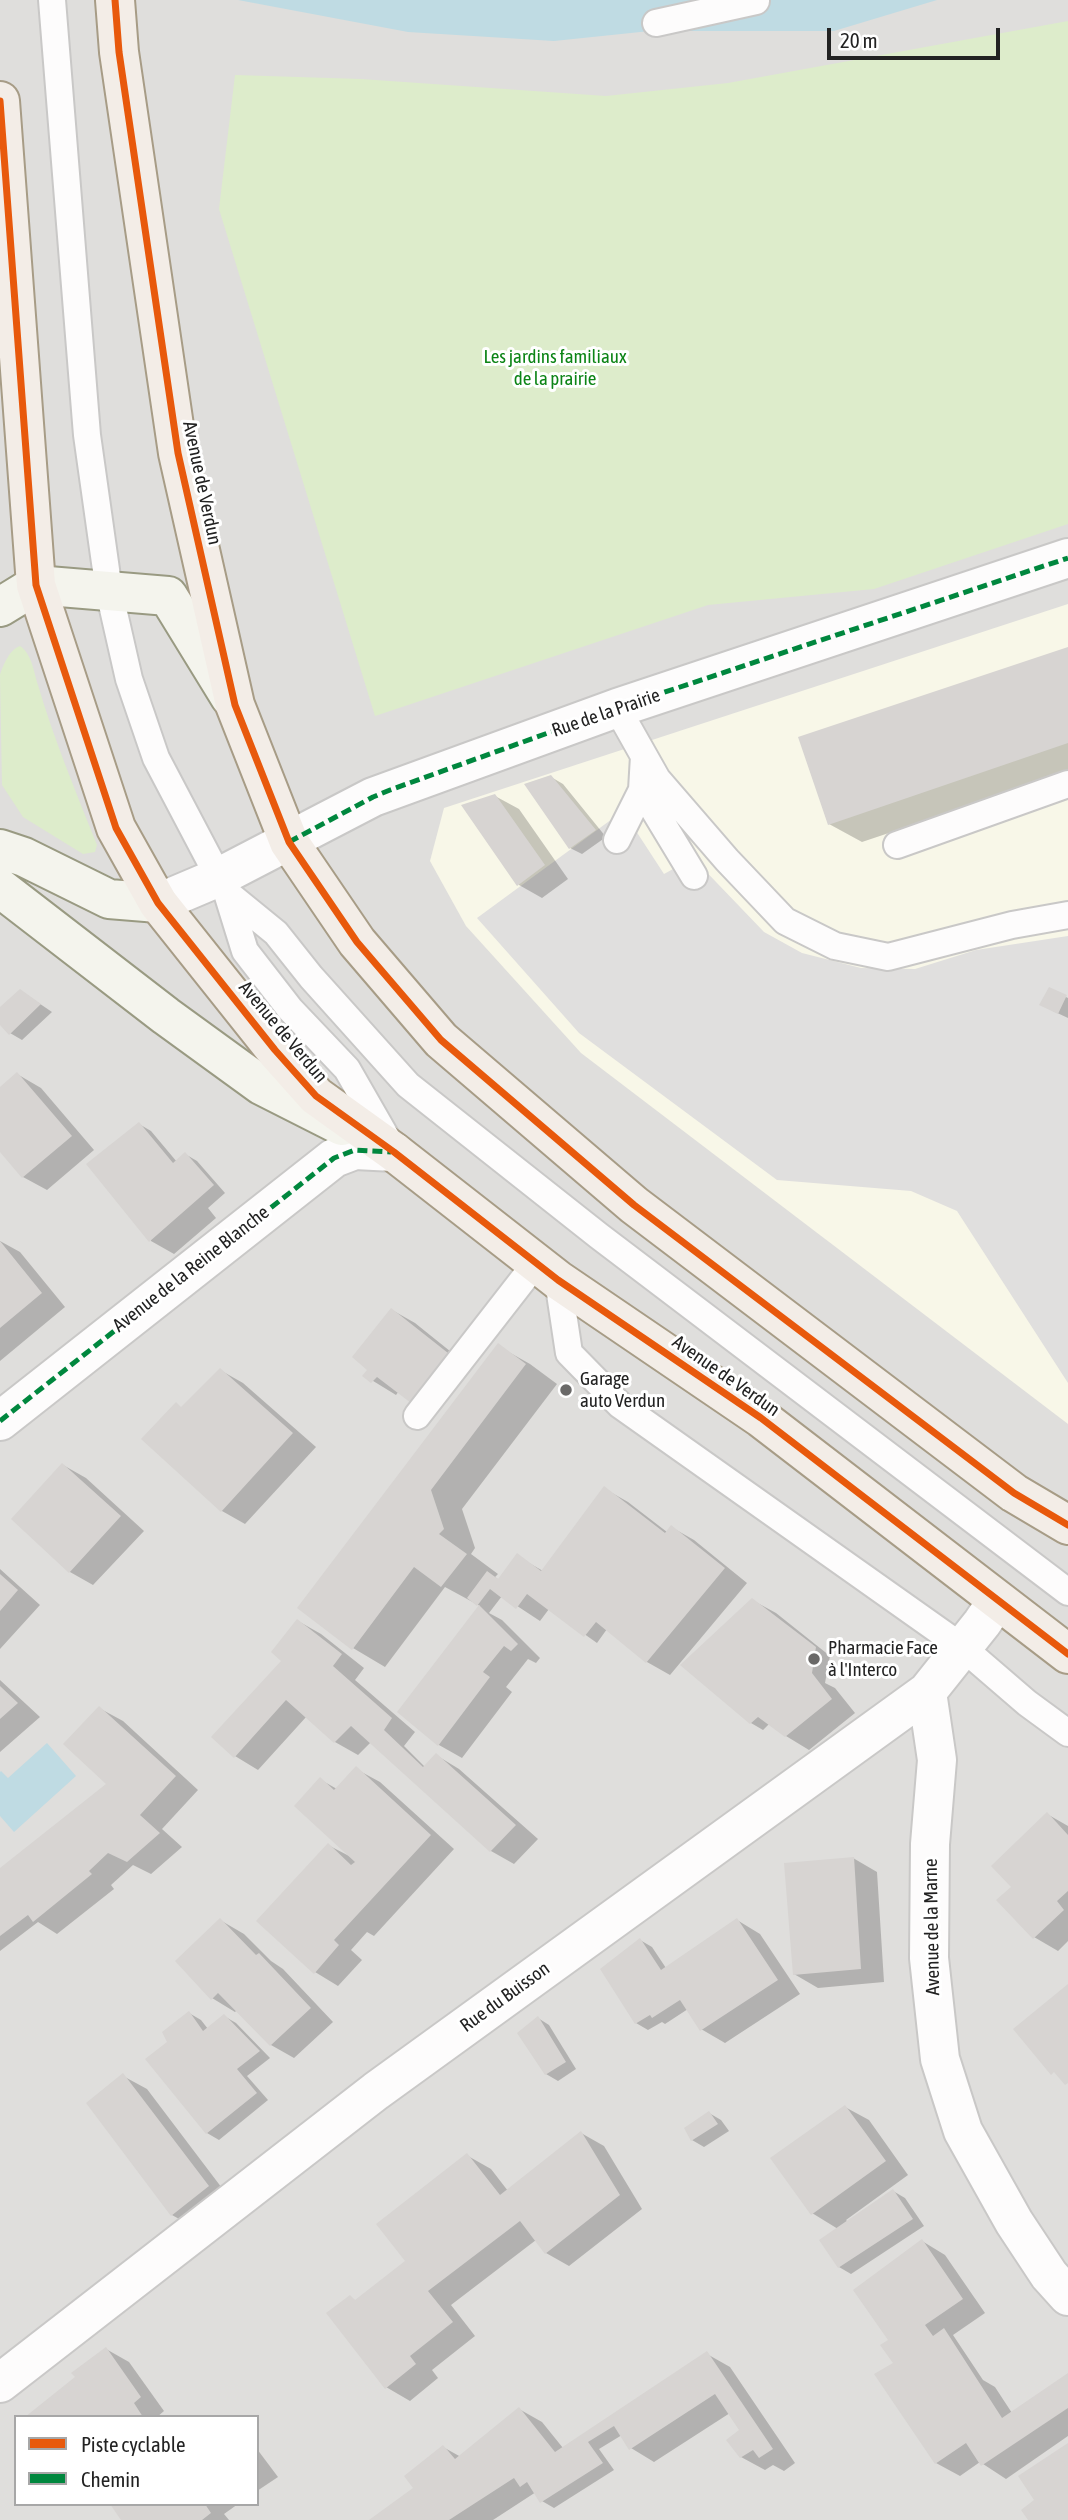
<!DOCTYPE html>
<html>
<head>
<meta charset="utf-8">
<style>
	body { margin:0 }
	#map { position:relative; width:1068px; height:2520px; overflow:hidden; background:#f0eeeb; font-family:"Asap Condensed",sans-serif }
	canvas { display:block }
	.legend { position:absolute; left:14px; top:2415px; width:245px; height:91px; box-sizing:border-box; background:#fff; border:2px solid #a7a7a7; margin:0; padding:9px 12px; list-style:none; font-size:21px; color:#222 }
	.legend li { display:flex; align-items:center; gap:14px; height:35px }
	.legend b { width:35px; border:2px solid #a7a7a7 }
	.scale { position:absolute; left:827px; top:28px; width:173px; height:32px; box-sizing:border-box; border:4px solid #222; border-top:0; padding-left:9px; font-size:21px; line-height:24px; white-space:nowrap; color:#222; -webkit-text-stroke:5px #fff; paint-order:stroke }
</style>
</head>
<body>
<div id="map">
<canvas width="1068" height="2520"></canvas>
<ul class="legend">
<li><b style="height:9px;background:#e8590c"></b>Piste cyclable</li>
<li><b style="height:9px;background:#00873e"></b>Chemin</li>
</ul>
<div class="scale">20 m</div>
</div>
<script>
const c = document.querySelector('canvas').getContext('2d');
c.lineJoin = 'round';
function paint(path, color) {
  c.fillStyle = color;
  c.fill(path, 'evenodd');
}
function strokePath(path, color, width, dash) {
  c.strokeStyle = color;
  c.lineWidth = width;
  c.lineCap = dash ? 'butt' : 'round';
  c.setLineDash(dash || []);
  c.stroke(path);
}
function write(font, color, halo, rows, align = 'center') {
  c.font = font + ' "Asap Condensed",sans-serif';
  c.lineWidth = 6;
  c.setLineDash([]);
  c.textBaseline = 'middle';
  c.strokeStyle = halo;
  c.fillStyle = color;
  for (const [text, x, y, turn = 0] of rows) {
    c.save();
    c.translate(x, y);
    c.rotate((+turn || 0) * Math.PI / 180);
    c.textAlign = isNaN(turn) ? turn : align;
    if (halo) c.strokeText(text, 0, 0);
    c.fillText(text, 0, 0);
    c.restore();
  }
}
const residential = new Path2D(`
	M0 0H1068V2520H0ZM16 2417H257V2504H16Z`);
const education = new Path2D(`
	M1068 604V1424L581 1053 466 926 430 861 444 808Z`);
const grass = new Path2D(`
	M1068 21V524L874 589 708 605 375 716 219 209 235 75 361 79 606 96 728 83Z
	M20 646C32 654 34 673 38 685 54 740 76 792 97 845L95 852 83 854 23 817 2 785 0 675C3 665 10 649 20 646Z`);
const parking = new Path2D(`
	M623 811 664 874 693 858 764 932 802 953 861 968 915 969 976 950 1068 936V1383L957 1211 911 1191 777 1180 579 1033 477 918Z`);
const water = new Path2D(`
	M238 0H937L834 31H650L554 41 408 32Z
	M47 1743 76 1776 14 1832 0 1816V1772L1 1771 8 1778Z`);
const shadow = new Path2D(`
	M1068 649V773L862 842 829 824Z
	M551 777 563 784 606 837 582 854 570 848Z
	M495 796 519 809 568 879 542 898 519 885Z
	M1049 989 1068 998V1018L1053 1011Z
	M21 991 52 1012 22 1040 10 1033 0 1022V1009Z
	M17 1074 41 1088 94 1150 47 1190 23 1177 0 1150V1089Z
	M139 1124 151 1131 177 1162 185 1154 197 1161 225 1193 208 1208 216 1218 174 1254 151 1241Z
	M0 1241 20 1252 65 1307 0 1361Z
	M392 1310 415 1323 471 1368 435 1415 399 1391 396 1395 365 1376Z
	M498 1346 530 1364 557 1384 462 1509 475 1548 471 1554 498 1574 495 1577 499 1580 517 1556 543 1571 605 1489 628 1502 667 1532 671 1527 694 1540 747 1583 670 1675 647 1662 607 1629 597 1643 549 1609 540 1621 502 1596 489 1613 502 1620 540 1658 536 1663 528 1659 506 1687 512 1692 462 1758 439 1745 399 1712 480 1606 445 1587 385 1667 353 1648Z
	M220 1370 243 1383 316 1447 245 1524 222 1511 183 1408Z
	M63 1465 86 1478 144 1531 93 1585 70 1572Z
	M0 1569 40 1605 0 1649Z
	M752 1600 776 1613 830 1656 825 1683 835 1688 855 1713 809 1750 786 1736 770 1723 763 1730 751 1723Z
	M298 1621 321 1634 364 1668 355 1680 415 1732 404 1746 425 1767 436 1755 459 1769 538 1839 514 1864 491 1851 371 1742 358 1755 335 1742 307 1716 258 1770 235 1756 284 1661Z
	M0 1680 40 1717 0 1752Z
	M99 1708 123 1721 198 1790 162 1829 182 1847 151 1874 133 1865 111 1885 114 1889 57 1934 38 1922 0 1951V1870L109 1784Z
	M356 1769 380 1782 454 1849 374 1936 367 1932 351 1950 362 1960 338 1986 315 1972 328 1845 351 1857 321 1780 337 1789Z
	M1047 1814 1068 1826V1941L1058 1951 1034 1937 1013 1887Z
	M853 1858 877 1872 884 1982 818 1988 794 1974Z
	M220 1920 244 1934 271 1961 283 1969 333 2022 294 2058 271 2045 237 2010 235 2012 212 1998Z
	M737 1920 760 1934 800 1994 725 2043 701 2029 688 2009 665 2024 662 2022 648 2030 636 2023 640 1940 652 1947 666 1968Z
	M189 2013 201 2020 208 2029 224 2016 236 2023 270 2058 247 2076 268 2100 219 2140 207 2133 170 2042Z
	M538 2018 549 2025 576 2069 558 2081 546 2074Z
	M123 2076 147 2089 231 2200 195 2228 172 2215Z
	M845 2107 869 2120 908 2175 846 2220 848 2222 893 2191 905 2198 924 2226 851 2274 839 2267 838 2229 812 2213Z
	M709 2113 721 2120 729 2131 704 2147 692 2140Z
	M581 2133 604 2146 642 2209 569 2266 546 2253 536 2240 451 2305 475 2336 432 2370 438 2378 410 2401 386 2387 350 2297 356 2301 407 2261 468 2156 491 2169 508 2191Z
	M922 2241 945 2255 985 2313 953 2335 983 2380 995 2387 1012 2413 1068 2375V2436L1006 2479 980 2462 960 2476 936 2463 896 2363 890 2340Z
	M106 2349 129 2362 164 2411 157 2417H28L78 2378Z
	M707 2354 730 2367 795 2463 784 2471 773 2465 765 2470 741 2457 742 2431 730 2413 654 2462 631 2448 622 2435 599 2449 614 2470 554 2508 542 2501 536 2492 493 2520H372L415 2489 443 2447 461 2457 519 2409 542 2422 563 2448Z
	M257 2449 278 2477 257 2491Z
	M112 2504H238L224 2514 229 2520H123Z`);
const building = new Path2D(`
	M1068 647V743L828 825 798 737Z
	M551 775 596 830 569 849 524 784Z
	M495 794 545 865 517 886 461 805Z
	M1049 987 1067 995 1058 1014 1039 1005Z
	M20 989 41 1004 9 1035 0 1025V1007Z
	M17 1072 72 1136 22 1178 0 1152V1087Z
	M139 1122 173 1163 185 1152 214 1185 149 1242 86 1164Z
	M0 1241 42 1293 0 1328Z
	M391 1308 448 1353 411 1403 377 1377 371 1383 362 1376 367 1370 352 1357Z
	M498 1343 526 1364 431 1490 444 1529 439 1534 467 1554 441 1587 414 1567 352 1650 297 1608Z
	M220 1368 293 1433 221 1512 141 1439 176 1402 181 1407Z
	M62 1463 121 1516 69 1573 11 1519Z
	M604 1486 665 1533 671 1525 725 1568 646 1663 596 1622 584 1637 527 1594 516 1609 490 1589 477 1606 467 1598 487 1571 498 1579 517 1553 541 1571Z
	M0 1574 18 1590 0 1611Z
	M752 1598 816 1647 812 1673 832 1699 785 1737 758 1717 750 1724 680 1665Z
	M479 1605 518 1644 511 1651 504 1646 483 1672 490 1677 438 1746 397 1712Z
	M297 1619 342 1654 333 1666 392 1718 384 1730 423 1767 436 1753 516 1825 490 1852 351 1726 334 1743 286 1700 234 1758 211 1737 281 1661 271 1652Z
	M0 1686 18 1703 0 1719Z
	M99 1706 176 1776 140 1815 160 1833 127 1862 108 1853 89 1871 92 1874 33 1922 28 1915 0 1936V1868L106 1784 63 1744Z
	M356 1766 431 1835 334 1940 339 1945 314 1974 256 1921 328 1843 351 1865 355 1862 294 1806 320 1777 334 1790Z
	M1047 1812 1068 1835V1891L1057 1901 1064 1910 1033 1939 996 1900 1011 1887 991 1866Z
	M854 1857 861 1969 793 1975 784 1863Z
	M220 1918 256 1955 259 1953 311 2008 270 2046 218 1993 211 2000 175 1961Z
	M737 1918 778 1980 700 2031 680 2000 652 2018 650 2015 635 2024 600 1969 640 1938 661 1970Z
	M1068 1984V2083L1065 2085 1054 2072 1051 2075 1013 2029Z
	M189 2011 203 2031 224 2014 260 2051 237 2069 257 2093 206 2134 145 2059 167 2042 162 2032Z
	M538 2016 566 2062 545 2075 517 2033Z
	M123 2073 209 2186 171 2216 86 2103Z
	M845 2105 886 2161 811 2215 770 2158Z
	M709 2111 718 2124 691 2141 684 2128Z
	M581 2131 620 2195 545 2254 520 2221 428 2291 453 2322 410 2356 416 2364 385 2389 326 2313 350 2295 355 2300 405 2261 376 2224 467 2153 500 2195Z
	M893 2189 913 2219 838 2268 819 2240Z
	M922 2239 963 2299 925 2325 933 2336 944 2328 1002 2418 1068 2373V2408L981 2466 966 2443 935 2464 874 2374 893 2363 880 2345 888 2340 853 2290Z
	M106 2347 141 2397 134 2403 143 2417H25L75 2377 71 2373Z
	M707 2351 773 2449 759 2458 753 2450 740 2458 726 2440 739 2430 715 2394 629 2450 614 2426 588 2442 603 2463 540 2503 527 2482 520 2487 514 2478 449 2520H369L413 2488 404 2476 443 2445 455 2459 519 2407 555 2452Z
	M1068 2443V2520H1028L1021 2510 1034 2500 1018 2476Z
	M110 2504H205L211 2513 202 2520H121Z`);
const lane = new Path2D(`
	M52 0 87 435 109 591 129 679 156 758 227 893 245 951 290 1009 347 1069 390 1144
	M656 23 756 1
	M617 708 657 779 727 860 785 921 835 946 888 957 1012 925 1068 915
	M644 756 642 790 694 876
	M617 840 642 790
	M897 845 1068 784
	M227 893 276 933 311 977 408 1085 599 1236 1068 1592
	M558 1280 569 1353 620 1405 962 1647 1027 1703 1068 1733
	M417 1416 536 1263`);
const street = new Path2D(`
	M158 903 217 878 373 797 617 708 1068 558
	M0 1421 334 1158 355 1150 394 1152
	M927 1692 937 1760 930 1844 929 1958 940 2059 963 2131 1014 2222 1049 2275 1068 2296
	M0 2383 376 2091 927 1692 982 1623 997 1601`);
const secondary = new Path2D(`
	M0 607 36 585 168 596 230 697
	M0 849 24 857 109 899 158 903
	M0 888 166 1016 261 1085 342 1126`);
const primary = new Path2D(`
	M115 0 119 52 178 453 235 705 289 842 357 942 441 1040 634 1205 1014 1493 1068 1525
	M0 101 36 585 116 828 158 903 275 1050 316 1096 394 1152 558 1280 761 1418 1068 1654`);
const quiet = new Path2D(`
	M289 842 373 797 390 790 617 708 1068 558
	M0 1421 334 1158 355 1150 391 1152`);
const cycleway = new Path2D(`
	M115 0 119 52 178 453 235 705 289 842 357 942 441 1040 634 1205 1014 1493 1068 1525
	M0 101 36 585 116 828 158 903 275 1050 316 1096 394 1152 558 1280 761 1418 1068 1654`);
const markers = [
	[566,1390,7,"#6a6968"],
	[814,1659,7,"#6a6968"]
];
const parkNames = [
	["Les jardins familiaux",555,357],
	["de la prairie",555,379]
];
const streetNames = [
	["Avenue de Verdun",202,483,78],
	["Rue de la Prairie",606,713,-19],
	["Avenue de Verdun",283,1032,50],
	["Avenue de la Reine Blanche",191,1269,-38],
	["Avenue de Verdun",726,1376,35],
	["Avenue de la Marne",932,1927,-91],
	["Rue du Buisson",505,1997,-36]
];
const poiNames = [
	["Garage",580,1379],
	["auto Verdun",580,1401],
	["Pharmacie Face",828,1648],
	["à l'Interco",828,1670]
];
paint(residential, '#dfdedc');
paint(education, '#f8f7e8');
paint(grass, '#ddeccb');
paint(parking, '#e0dfde');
paint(water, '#bfdbe3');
paint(shadow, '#0003');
paint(building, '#d7d4d2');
strokePath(lane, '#c9c8c7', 30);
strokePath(street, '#c9c8c7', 42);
strokePath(secondary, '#999a82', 42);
strokePath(primary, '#a79c86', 42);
strokePath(lane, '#fdfcfc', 26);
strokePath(street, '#fdfcfc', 38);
strokePath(secondary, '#f4f4ed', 38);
strokePath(primary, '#f3ede7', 38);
strokePath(quiet, '#00873e', 5, [10, 5]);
strokePath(cycleway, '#e8590c', 7);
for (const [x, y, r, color] of markers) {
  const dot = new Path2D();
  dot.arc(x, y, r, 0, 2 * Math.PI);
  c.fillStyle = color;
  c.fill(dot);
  strokePath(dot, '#fff', 2.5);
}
write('19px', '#0c8416', '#fff', parkNames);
write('19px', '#222', '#fff', streetNames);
write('19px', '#222', '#fff', poiNames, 'left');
</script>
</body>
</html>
